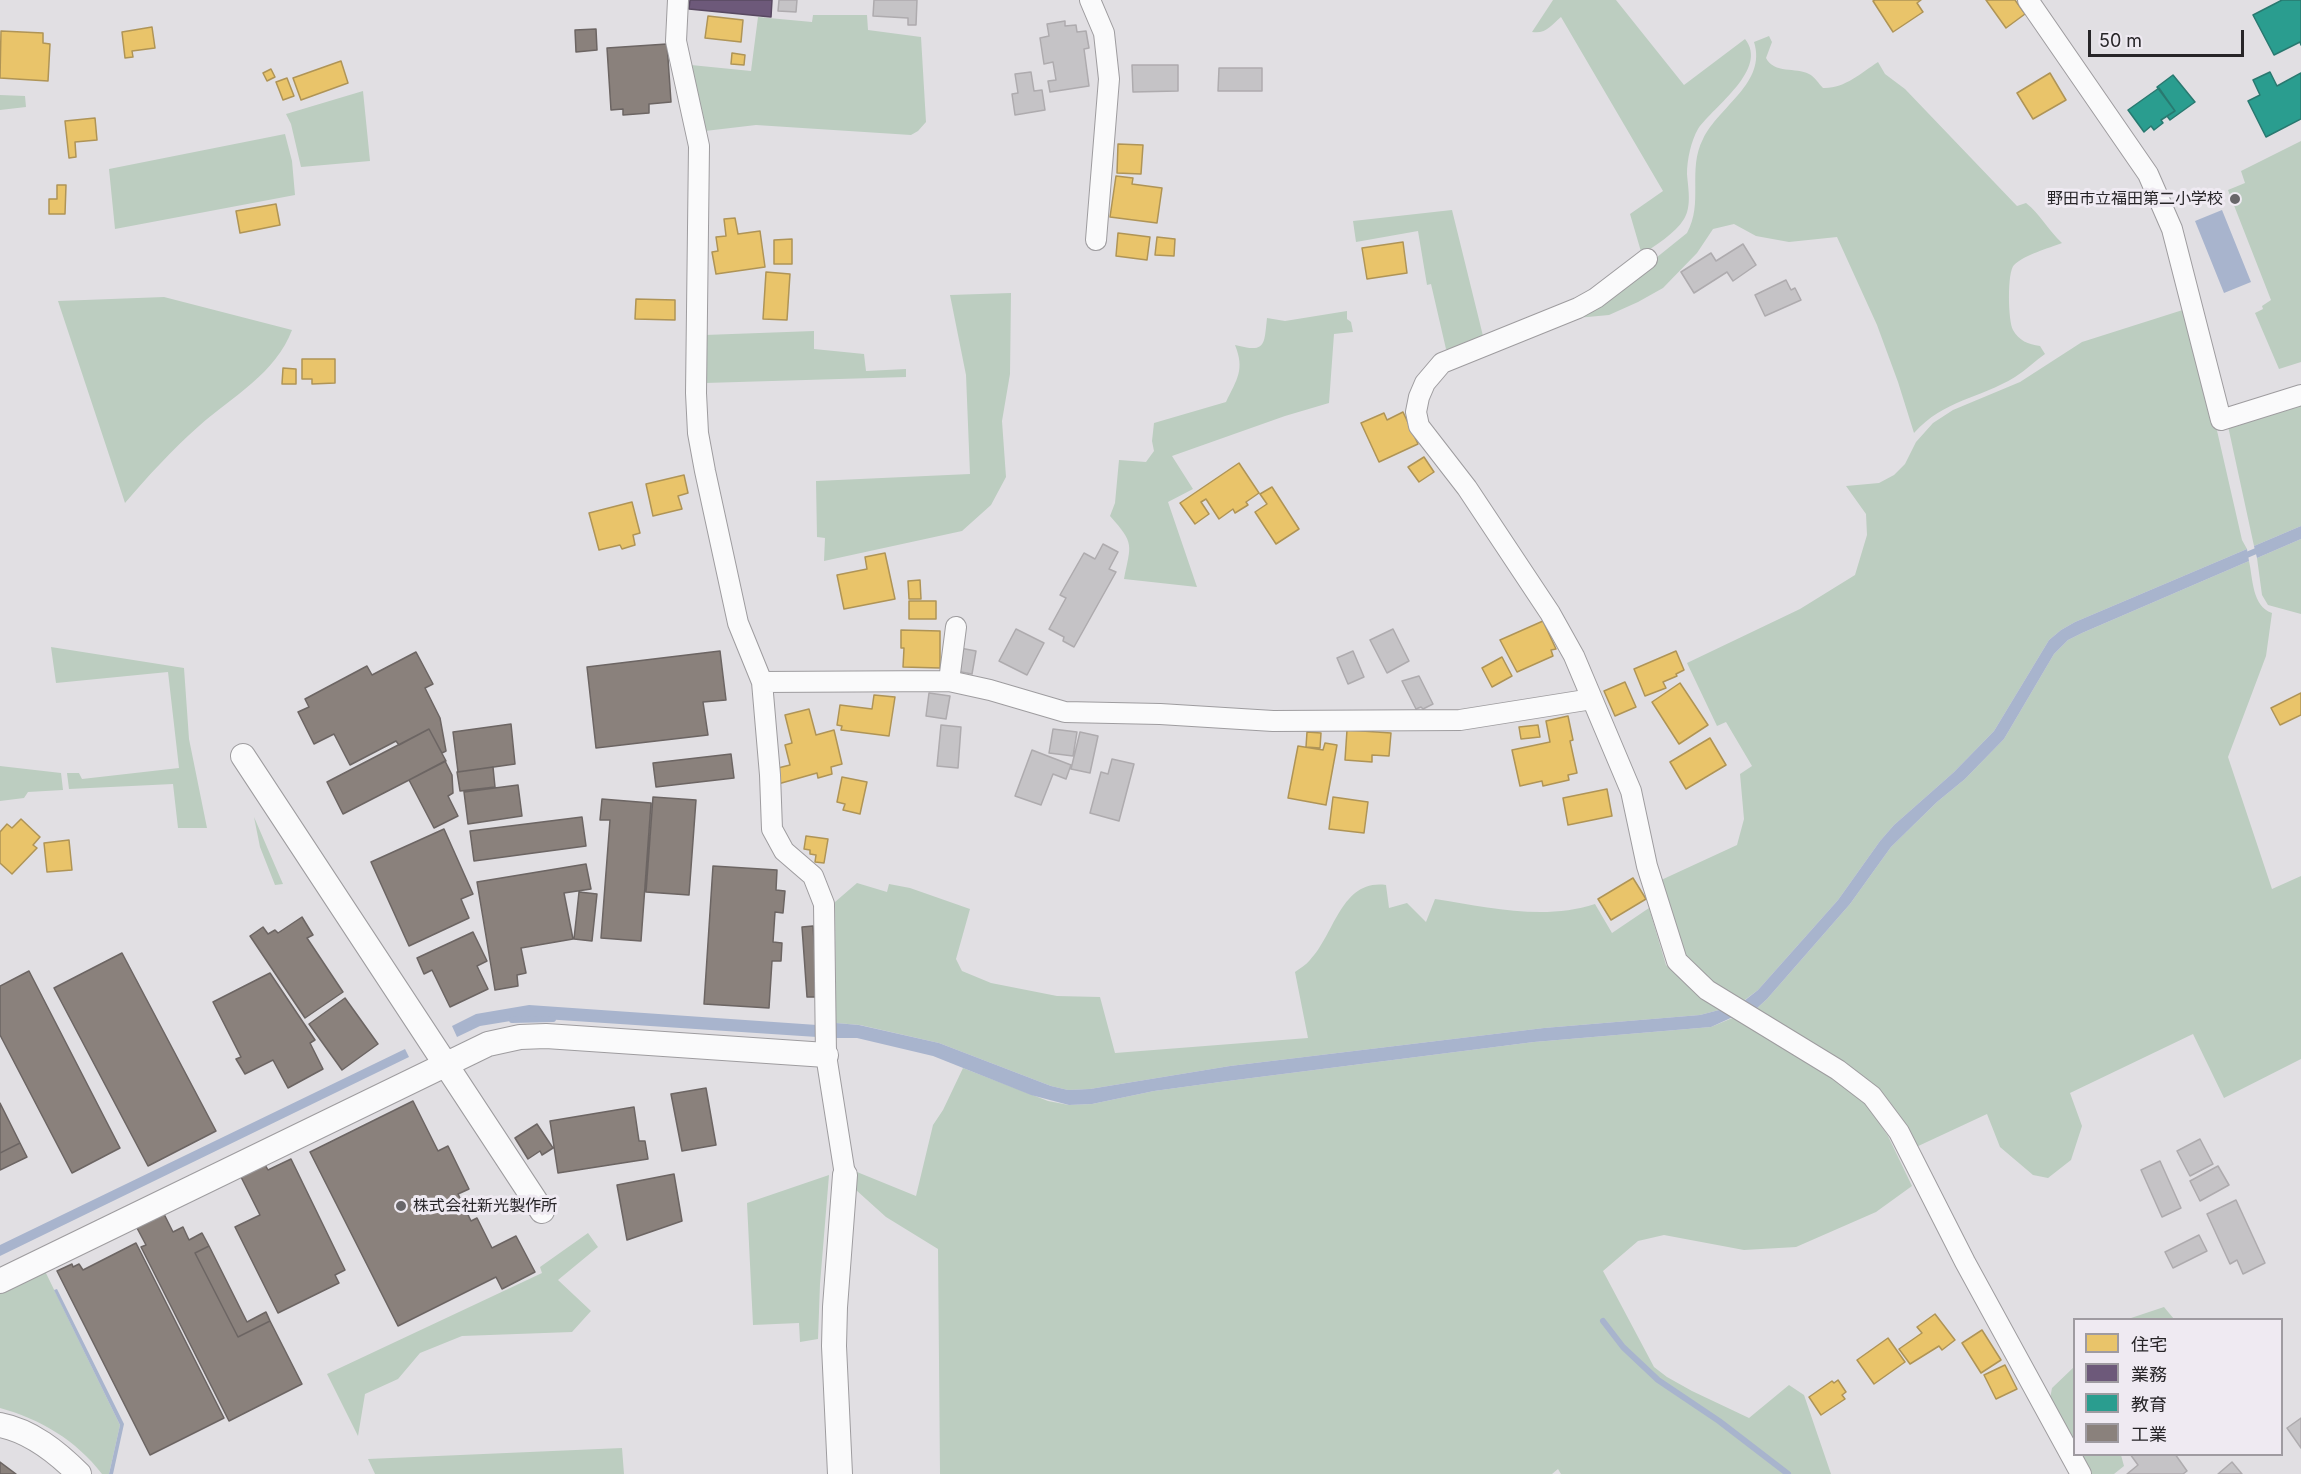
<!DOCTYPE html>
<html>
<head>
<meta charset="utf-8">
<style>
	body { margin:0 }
	#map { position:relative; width:2301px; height:1474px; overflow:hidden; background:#e1dfe3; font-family:Inter,"Noto Sans JP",sans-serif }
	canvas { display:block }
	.legend { position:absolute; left:2073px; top:1318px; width:210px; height:138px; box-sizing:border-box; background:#efeaf2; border:2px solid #9f9ba1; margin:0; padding:8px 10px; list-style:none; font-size:18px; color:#272528 }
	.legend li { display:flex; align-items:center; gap:12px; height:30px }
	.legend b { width:30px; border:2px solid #9f9ba1 }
	.scale { position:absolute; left:2088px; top:30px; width:156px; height:27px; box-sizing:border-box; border:3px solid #272528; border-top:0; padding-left:8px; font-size:18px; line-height:21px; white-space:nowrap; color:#272528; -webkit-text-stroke:4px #efeaf2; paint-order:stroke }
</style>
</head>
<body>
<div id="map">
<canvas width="2301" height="1474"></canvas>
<ul class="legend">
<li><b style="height:16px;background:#e9c46a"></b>住宅</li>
<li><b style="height:16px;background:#6d597a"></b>業務</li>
<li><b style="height:16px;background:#2a9d8f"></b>教育</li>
<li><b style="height:16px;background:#8a817c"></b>工業</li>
</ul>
<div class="scale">50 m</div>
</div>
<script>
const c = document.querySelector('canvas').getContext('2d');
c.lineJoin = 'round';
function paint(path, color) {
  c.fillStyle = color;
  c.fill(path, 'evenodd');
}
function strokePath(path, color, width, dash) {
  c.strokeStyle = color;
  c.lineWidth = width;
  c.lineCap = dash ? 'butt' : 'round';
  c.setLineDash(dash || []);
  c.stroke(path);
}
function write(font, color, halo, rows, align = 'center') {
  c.font = font + ' Inter,"Noto Sans JP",sans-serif';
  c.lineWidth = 6;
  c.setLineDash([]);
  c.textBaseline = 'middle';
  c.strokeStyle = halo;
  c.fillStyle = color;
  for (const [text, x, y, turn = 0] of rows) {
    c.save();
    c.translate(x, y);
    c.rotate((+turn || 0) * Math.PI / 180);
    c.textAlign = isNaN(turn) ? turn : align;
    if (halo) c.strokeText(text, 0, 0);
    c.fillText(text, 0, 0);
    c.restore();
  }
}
const green = new Path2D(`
	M1553 0H1616L1684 85 1745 39C1769 69 1714 106 1698 129 1691 141 1687 160 1687 174 1688 188 1692 206 1684 219 1675 234 1655 245 1642 255L1630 214 1663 191 1561 17C1551 25 1547 34 1532 32Z
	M813 15H867L868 30 921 37 926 122 918 131 911 135 756 125 705 131 691 65 751 71 758 17 812 22Z
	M1769 36 1772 42 1766 58C1774 74 1796 67 1809 74 1814 76 1819 84 1823 88 1844 89 1861 73 1878 62L1885 74 1905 89 2017 206 2026 203C2040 214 2048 230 2062 243 2049 248 2024 255 2014 265 2007 272 2008 321 2013 330 2019 341 2028 344 2040 346L2045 354C2035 361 2026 370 2015 377 1979 399 1945 399 1914 433L1898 382 1877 325 1837 237 1789 242 1756 236 1734 224 1713 229 1697 253 1663 288 1638 302 1609 315 1566 319 1605 299 1687 233C1704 203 1687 170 1703 139 1719 106 1767 83 1754 42Z
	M363 91 370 161 301 167 291 124 286 114Z
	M0 95 25 96 26 107 0 110Z
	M285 134 292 161 295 195 115 229 109 169Z
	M2301 141V362L2279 369 2255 313 2263 309 2262 306 2271 300 2228 190 2245 183 2241 171Z
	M1452 210 1484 340 1455 351 1446 349 1431 284 1427 285 1418 231 1356 242 1353 221Z
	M1011 293 1010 374 1002 421 1006 477 991 505 962 531 824 561 825 538 817 537 816 481 970 474 966 375 950 295Z
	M164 297 292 330C276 373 232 397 199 426 172 450 148 476 125 503L58 301Z
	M2189 308 2242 540 2247 549 2075 622 2061 630 2049 640 1994 731 1954 772 1894 825 1880 841 1838 900 1758 990 1742 1002 1691 967 1677 944 1659 881 1737 845 1744 819 1740 774 1752 766 1726 722 1717 726 1687 663 1800 609 1855 575 1867 535 1866 514 1846 486 1879 483 1894 475 1905 464 1916 442 1933 423 1953 410 2020 382 2082 342Z
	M1347 311V319L1351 322 1353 332 1334 334 1329 403 1285 416 1172 456 1193 489 1168 502 1197 587 1124 579C1131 544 1135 544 1110 516L1115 503 1119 460 1146 462 1154 451 1152 441 1154 423 1226 402C1237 379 1245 370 1235 345 1266 353 1264 346 1267 318L1285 321Z
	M814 331V349L864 354 866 371 906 369V377L705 383V335Z
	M2301 402V526L2254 546 2228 426Z
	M2301 539V614L2268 605 2262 595 2257 558Z
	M2249 561C2253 579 2252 606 2272 613L2266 656 2228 757 2272 889 2301 876V1059L2224 1098 2193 1034 2070 1093 2082 1126 2071 1160 2048 1178 2033 1175 2000 1147 1987 1114 1914 1148 1892 1107 1755 1010 1767 999 1850 904 1891 847 1937 802 1965 779 2004 739 2054 654 2068 640 2082 633Z
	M51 647 184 668 189 739 207 828H178L173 784 69 789 67 773H79L82 779 179 768 168 672 56 683Z
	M0 766 61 773 63 790 28 792 24 798 0 801Z
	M254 817 283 884 275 885 260 847Z
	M857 883 887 892 889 884 910 888 970 909 956 959 962 971 991 983 1057 996 1100 997 1115 1053 1308 1038 1295 972C1300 968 1306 965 1310 960 1335 934 1341 879 1386 885L1389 908 1407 903 1426 922 1435 899C1487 907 1544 921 1595 904L1612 933 1649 908 1666 965 1723 1009 1700 1015 1544 1028 1230 1066 1090 1089 1068 1090 1051 1086 939 1043 860 1025 836 1023 835 902Z
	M1737 1016 1830 1074 1865 1102 1888 1136 1912 1186 1876 1212 1796 1247 1744 1250 1664 1235 1638 1241 1603 1271 1654 1367 1667 1377 1692 1391 1749 1418 1789 1385 1804 1395 1831 1474H1561L1558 1469 1552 1474H940L938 1249 886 1217 856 1190 857 1172 916 1196 933 1125 943 1110 963 1068 1048 1101 1069 1105 1092 1104 1154 1091 1220 1082 1534 1042 1711 1027Z
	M829 1175 820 1284 818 1339 800 1342 799 1323 753 1325 747 1203Z
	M588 1233 598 1247 558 1280 591 1311 572 1332 462 1336 420 1353 398 1379 365 1394 358 1436 327 1374 542 1273 540 1267Z
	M44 1269 120 1425 109 1474H102C76 1440 40 1419 0 1408V1290Z
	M2164 1307 2174 1319H2128Z
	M2074 1367V1448L2049 1404 2052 1388Z
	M622 1448 624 1474H375L368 1459Z
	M2078 1455H2121L2124 1466 2114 1474H2090Z`);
const water = new Path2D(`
	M2222 210 2251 282 2224 293 2195 221Z
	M2301 526V539L2257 558 2254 546Z
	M2247 549 2249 561 2082 633 2068 640 2054 654 2004 739 1965 779 1937 802 1891 847 1850 904 1767 999 1756 1009 1744 1001 1758 990 1838 900 1880 841 1894 825 1954 772 1994 731 2049 640 2061 630 2075 622Z
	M529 1005 817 1025V1037L529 1018 480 1026 457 1037 452 1026 476 1014Z
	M1723 1009 1735 1016 1711 1027 1534 1042 1220 1082 1154 1091 1092 1104 1069 1105 1031 1095 933 1056 857 1038H836V1023L859 1025 939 1043 1051 1086 1068 1090 1090 1089 1230 1066 1544 1028 1700 1015Z
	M405 1049 409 1057 0 1256V1245Z
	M57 1289 124 1424 113 1474H109L120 1425 54 1290Z`);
const homes = new Path2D(`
	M1875 0H1921L1917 3 1923 12 1893 32 1873 1Z
	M1986 0H2015L2025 14 2006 28Z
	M708 16 743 20 741 42 705 38Z
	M152 27 155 48 132 51 133 57 125 58 122 32Z
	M1 31 43 33V43L50 44 48 81 0 78Z
	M732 53 745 55 744 65 731 64Z
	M341 61 348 83 301 100 293 78Z
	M271 69 275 77 267 81 263 73Z
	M2050 73 2066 100 2033 119 2017 93Z
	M287 78 294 96 283 100 276 82Z
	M95 118 97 140 75 142 76 157 69 158 65 121Z
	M1118 144 1143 145 1141 174 1117 173Z
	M1116 176 1133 178 1132 184 1162 188 1157 223 1110 217Z
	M57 185H66L65 214H49V199H57Z
	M276 204 280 225 240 233 236 211Z
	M735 218 738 234 760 231 765 267 716 274 712 252 718 251 716 237 726 236 724 219Z
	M1118 233 1150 237 1147 260 1116 256Z
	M1157 237 1175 239 1174 256 1155 255Z
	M792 239V264H774V240Z
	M1403 242 1407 273 1367 279 1362 248Z
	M766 272 790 274 787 320 763 319Z
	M636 299 675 300V320L635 319Z
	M302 359H335V383L312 384V379H302Z
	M283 368 296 369V384H282Z
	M1403 412 1418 444 1379 462 1361 423 1384 413 1387 420Z
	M1424 457 1434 472 1419 482 1408 467Z
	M1239 463 1259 493 1246 502 1248 505 1235 513 1233 509 1219 519 1206 499 1201 502 1209 514 1195 524 1180 503Z
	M684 475 688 493 678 496 682 509 653 516 646 484Z
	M1272 487 1299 529 1276 544 1255 512 1267 504 1260 494Z
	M632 502 640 533 633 535 635 545 622 549 620 545 599 550 589 513Z
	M885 553 895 599 844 609 837 575 867 569 865 557Z
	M920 580 921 599H909L908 581Z
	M909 601H936V619H909Z
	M1543 621 1556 649 1551 650 1553 656 1517 672 1500 640Z
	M901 630 940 631V668L903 667 904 648H901Z
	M1676 651 1684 670 1676 674 1677 676 1663 682 1666 688 1645 696 1634 669Z
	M1502 657 1512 676 1492 687 1482 668Z
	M1625 682 1636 707 1615 716 1604 691Z
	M1680 683 1708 725 1679 744 1652 702Z
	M2301 693V715L2280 725 2271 708Z
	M874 695 895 697 889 736 841 730 842 726 837 725 840 705 872 709Z
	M809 709 816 735 834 730 842 764 831 767 832 774 818 778 817 773 778 784 774 769 790 765 785 745 792 743 785 715Z
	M1568 716 1573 740 1570 741 1577 773 1568 775 1569 780 1543 786 1542 781 1520 786 1512 750 1550 742 1546 721Z
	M1538 725 1540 737 1521 739 1519 727Z
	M1347 730 1391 733 1389 756 1372 755V762L1345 760Z
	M1307 732 1321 733 1320 748 1306 747Z
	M1710 738 1726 765 1686 789 1670 762Z
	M1325 743 1337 745 1326 805 1288 798 1298 746 1323 750Z
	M842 777 867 782 860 814 843 810 845 804 837 802Z
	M1607 789 1612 816 1568 825 1563 798Z
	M1333 797 1368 802 1364 833 1329 829Z
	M21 819 40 837 33 845 37 848 12 874 0 863V832L7 824 12 828Z
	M806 836 828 839 824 863 815 862 816 855 810 854V850L804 849Z
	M69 840 72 870 47 872 44 843Z
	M1633 878 1646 899 1611 920 1598 899Z
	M1935 1314 1955 1340 1942 1350 1939 1346 1910 1364 1899 1349 1922 1333 1917 1327Z
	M1982 1330 2001 1360 1981 1373 1962 1343Z
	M1888 1338 1905 1362 1874 1384 1857 1360Z
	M2005 1365 2017 1389 1996 1399 1984 1375Z
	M1838 1380 1846 1392 1842 1395 1845 1399 1821 1415 1809 1397 1832 1381 1834 1383Z`);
const offices = new Path2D(`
	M690 0H772L771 17 689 9Z`);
const schools = new Path2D(`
	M2282 0H2301V45L2300 42 2274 55 2253 15Z
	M2270 72 2277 86 2301 73V119L2266 137 2248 101 2260 95 2253 80Z
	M2173 75 2195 102 2170 120 2167 116 2175 111 2157 87Z
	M2159 88 2175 111 2161 120 2163 123 2154 130 2151 126 2144 132 2128 110Z`);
const industry = new Path2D(`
	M596 29 597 50 576 52 575 30Z
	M667 44 671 102 649 104V113L623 115V109L611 110 607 48Z
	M720 651 726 700 703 702 708 735 596 748 587 667Z
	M416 652 433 684 425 688 440 718 446 751 442 753 429 729 399 745 396 741 350 765 334 734 314 744 298 712 309 707 305 699 367 666 372 675Z
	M511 724 515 764 458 772 453 732Z
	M429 729 446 761 343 814 327 782Z
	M731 754 734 778 656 787 653 763Z
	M445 761 452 775 453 793 448 796 458 816 434 828 409 780Z
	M493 767 495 787 460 791 457 772Z
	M518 785 522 816 468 824 464 792Z
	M653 797 696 800 689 895 646 892Z
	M602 799 651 803 641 941 601 938 610 820H600Z
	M582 817 586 846 474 861 470 831Z
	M444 829 473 894 461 899 469 918 409 946 371 862Z
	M586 864 591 889 564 893 573 939 521 948 526 973 517 975 518 986 495 990 477 882Z
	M713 866 777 870 776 890 785 891 783 913 775 912 773 942 782 943 781 961H772L769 1008 704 1004Z
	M579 892 597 894 592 941 574 939Z
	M302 917 313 935 307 938 343 992 305 1018 250 936 263 927 268 934 275 930 278 933Z
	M813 926 818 997H807L802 927Z
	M473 932 487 961 477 966 488 989 450 1007 432 970 424 974 417 958Z
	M122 953 216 1131 148 1166 54 988Z
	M29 971 120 1148 72 1173 0 1035V986Z
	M270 973 315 1040 310 1043 323 1069 288 1088 273 1060 245 1074 236 1059 241 1057 213 1002Z
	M345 998 378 1044 342 1070 309 1024Z
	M706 1088 716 1145 682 1151 671 1094Z
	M413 1101 438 1151 448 1146 469 1189 458 1194 471 1221 477 1218 492 1248 516 1236 535 1272 502 1289 496 1277 398 1326 310 1152Z
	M0 1103 20 1143 0 1153Z
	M634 1107 639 1141H645L648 1159 558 1173 550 1121Z
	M537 1124 553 1148 542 1155 540 1151 528 1159 515 1138Z
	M20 1143 27 1157 0 1170V1153Z
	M291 1159 345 1270 335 1275 339 1283 278 1313 235 1227 260 1215 240 1175 264 1163 268 1170Z
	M674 1174 682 1221 627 1240 617 1185Z
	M164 1214 173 1232 183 1227 189 1240 202 1233 209 1246 195 1253 238 1337 270 1321 302 1384 229 1421 141 1247 146 1245 137 1228Z
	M136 1243 224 1418 150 1455 57 1271 72 1264 73 1267 79 1264 83 1270Z
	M209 1246 247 1322 266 1312 270 1321 238 1337 195 1253Z
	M0 1462 16 1474H0Z`);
const stream = new Path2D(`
	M2242 557 2263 548
	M512 1020 553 1019
	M1603 1321 1623 1347 1658 1380 1719 1421 1788 1474`);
const building = new Path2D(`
	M779 0H797L796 12 778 11Z
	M874 0H917L916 25H908V18L873 16Z
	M1065 21V26L1076 25 1077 32 1086 31 1089 48 1084 49 1089 86 1050 92 1048 81 1056 80 1053 62 1044 64 1040 38 1049 36 1047 24Z
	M1132 65H1178V91L1133 92Z
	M1219 68H1262V91H1218Z
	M1031 72 1034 91 1042 90 1045 110 1015 115 1012 94 1018 93 1015 74Z
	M1743 244 1756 265 1733 281 1727 272 1694 293 1681 272 1711 253 1716 261Z
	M1786 280 1791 290 1795 288 1801 300 1765 316 1755 295Z
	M1103 544 1118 552 1109 569 1116 572 1074 647 1063 641 1064 637 1049 629 1066 598 1060 595 1084 553 1095 559Z
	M1016 629 1044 643 1027 675 999 661Z
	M1393 629 1409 661 1387 673 1370 640Z
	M960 648 976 651 972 674 956 671Z
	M1353 651 1364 677 1348 684 1337 658Z
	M1419 676 1433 704 1423 709 1421 707 1416 709 1402 681Z
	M929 693 950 696 946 719 926 716Z
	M941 725 961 727 958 768 937 766Z
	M1053 729 1077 732 1073 756 1049 753Z
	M1080 732 1098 736 1090 773 1071 769Z
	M1032 750 1071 765 1066 779 1053 774 1041 805 1015 796Z
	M1112 759 1134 764 1119 821 1090 813 1101 772 1108 774Z
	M2200 1139 2213 1164 2190 1176 2177 1151Z
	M2160 1161 2181 1208 2162 1217 2141 1170Z
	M2218 1166 2229 1185 2200 1201 2190 1181Z
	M2236 1200 2265 1263 2243 1274 2237 1260 2230 1264 2207 1214Z
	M2199 1235 2207 1251 2173 1268 2165 1252Z
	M2301 1418V1448L2287 1428Z
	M2130 1454H2175L2187 1471 2183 1474H2127L2138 1465Z
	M2232 1462 2242 1474H2218Z`);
const minor = new Path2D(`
	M678 0 676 41 699 146 696 393 698 433 705 471 738 623 762 682 770 775 772 829 784 851 813 876 824 904 826 1055 845 1175
	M1090 0 1104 33 1109 79 1096 240
	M2028 0 2148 174 2172 229 2221 420 2301 395
	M1647 259 1596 298 1578 308 1442 363 1425 383 1419 397 1416 412 1419 426 1467 488 1550 613 1574 656 1631 791 1647 866 1677 961 1707 990 1838 1070 1872 1096 1899 1132 1965 1262 2081 1474
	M949 681 956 627
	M762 682 949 681 990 690 1065 712 1160 714 1273 721 1460 720 1592 699`);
const tertiary = new Path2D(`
	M243 756 542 1211
	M0 1281 488 1044 520 1037 546 1036 826 1055
	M0 1425C31 1431 57 1452 79 1474
	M840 1474 834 1346 835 1307 845 1175`);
const markers = [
	[2235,199,6,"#686669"],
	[401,1206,6,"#686669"]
];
const poiNames = [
	["野田市立福田第二小学校",2223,199],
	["株式会社新光製作所",413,1206,"left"]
];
paint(green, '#bccdc0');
paint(water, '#a8b4cd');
paint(homes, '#e9c46a');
strokePath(homes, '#af9456', 1.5);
paint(offices, '#6d597a');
strokePath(offices, '#584961', 1.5);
paint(schools, '#2a9d8f');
strokePath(schools, '#297970', 1.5);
paint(industry, '#8a817c');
strokePath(industry, '#6c6563', 1.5);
strokePath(stream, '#a8b4cd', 6);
paint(building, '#c5c3c6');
strokePath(building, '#aeabae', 1.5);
strokePath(minor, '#9e9c9f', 22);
strokePath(tertiary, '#9e9c9f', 26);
strokePath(minor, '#fafafb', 20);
strokePath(tertiary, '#fafafb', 24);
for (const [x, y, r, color] of markers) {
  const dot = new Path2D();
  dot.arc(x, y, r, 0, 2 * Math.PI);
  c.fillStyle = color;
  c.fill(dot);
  strokePath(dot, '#efeaf2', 2);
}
write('16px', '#272528', '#efeaf2', poiNames, 'right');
</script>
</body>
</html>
